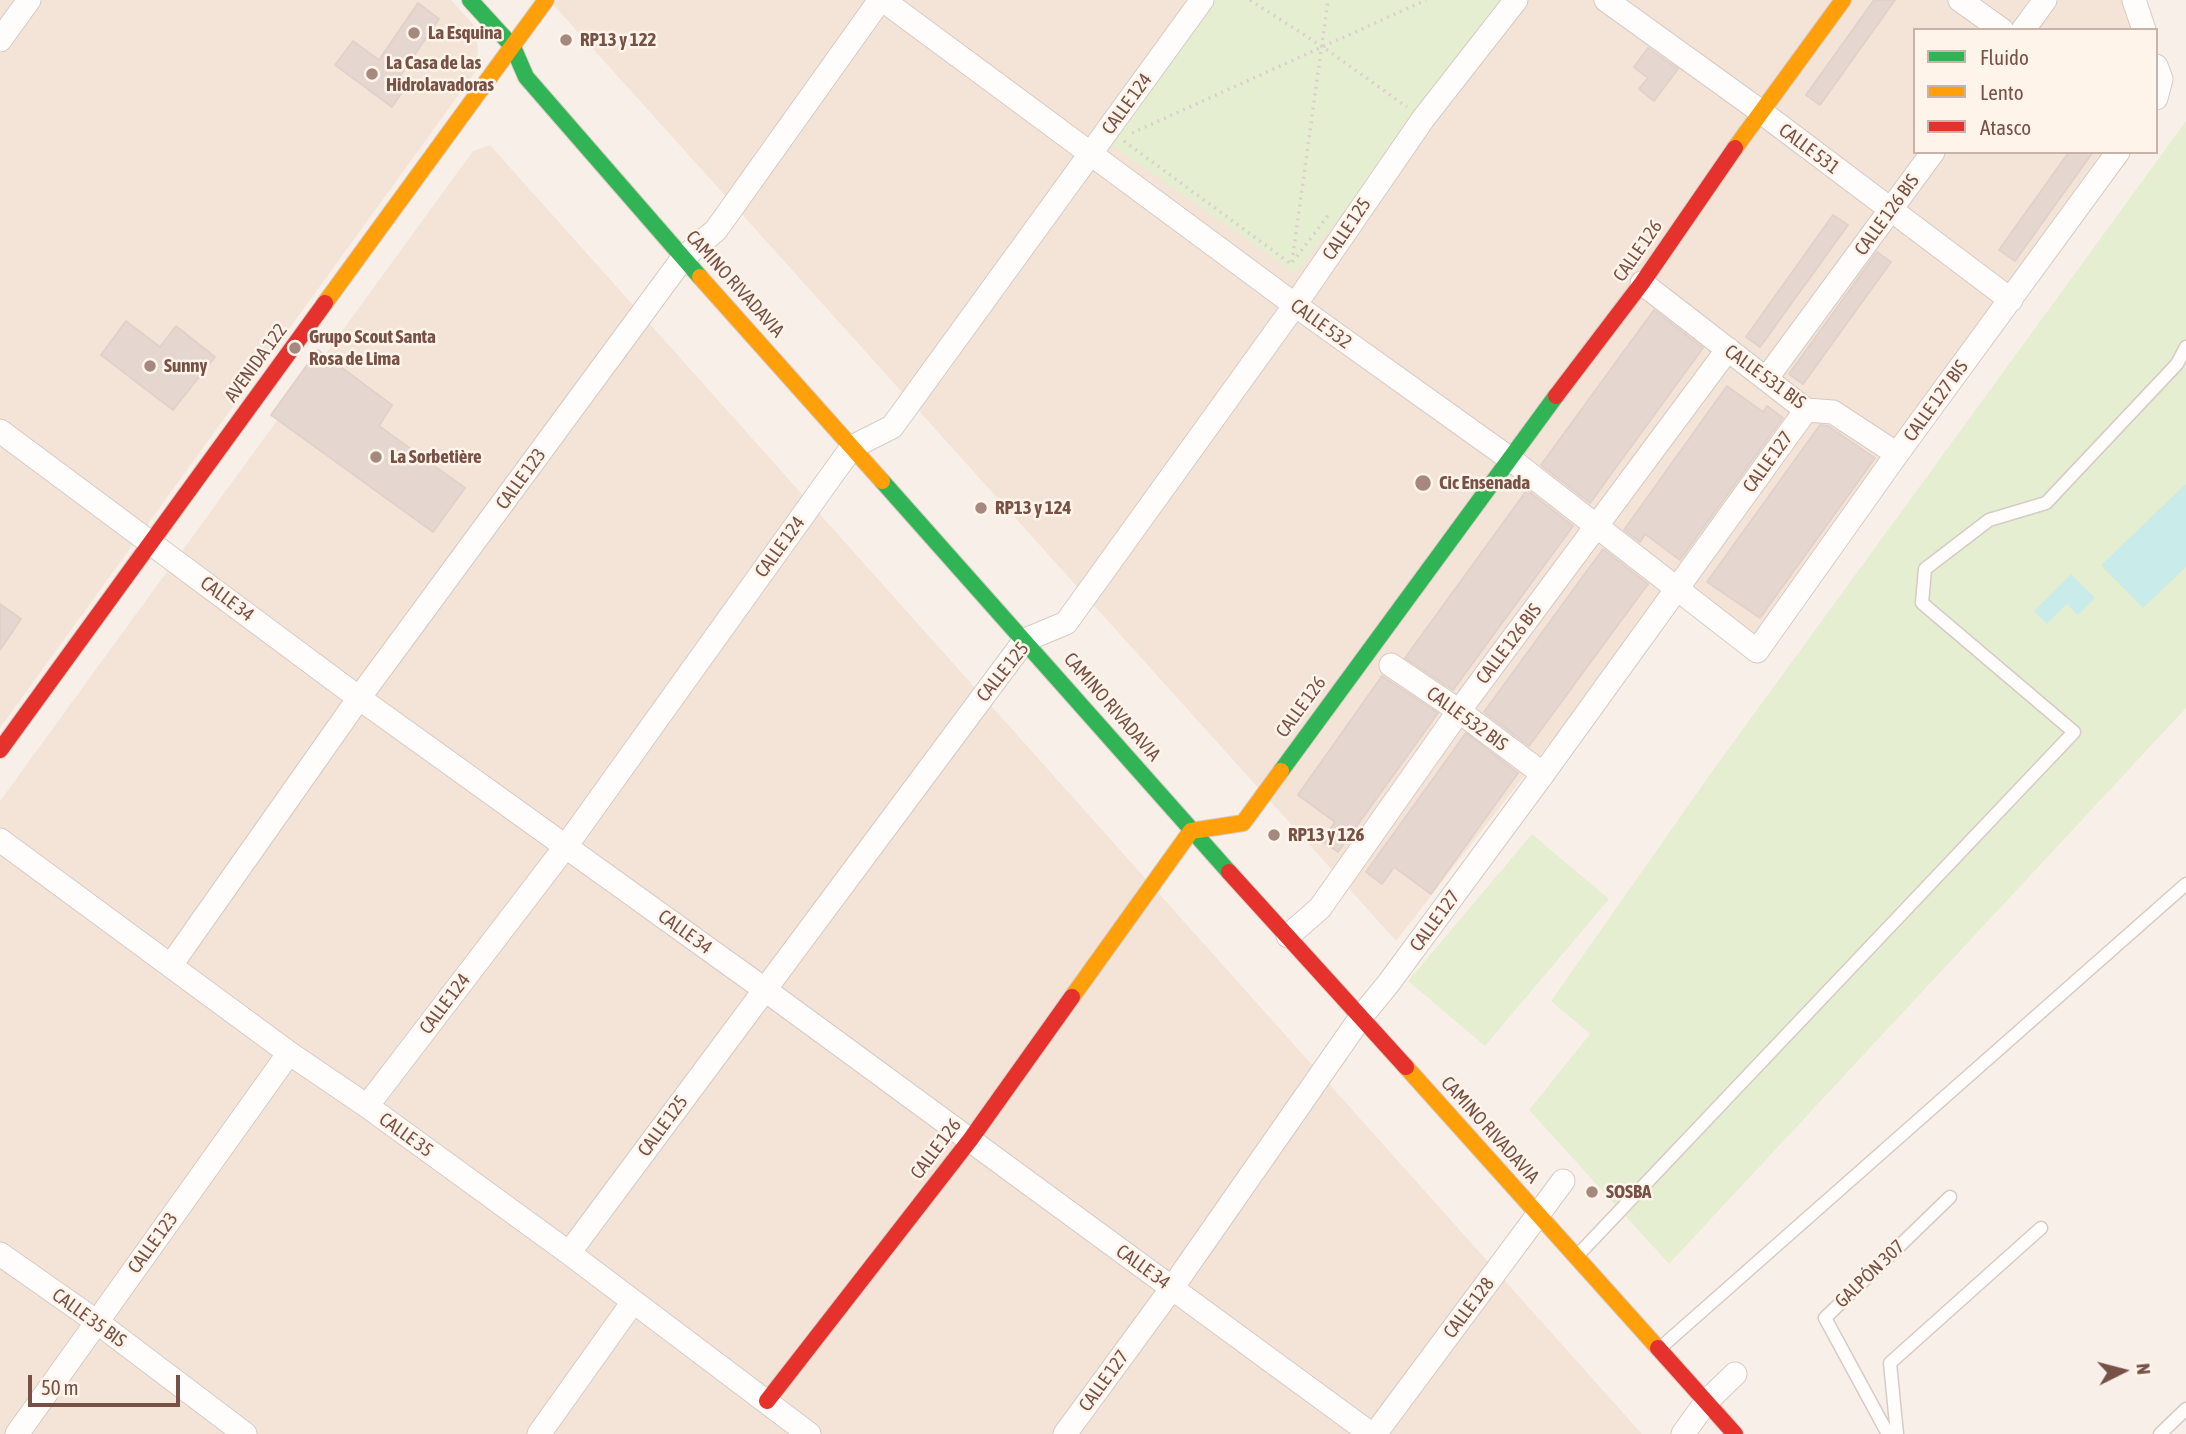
<!DOCTYPE html>
<html>
<head>
<meta charset="utf-8">
<style>
	body { margin:0 }
	#map { position:relative; width:2186px; height:1434px; overflow:hidden; background:#f8f0e8; font-family:"Asap Condensed",sans-serif }
	canvas { display:block }
	.legend { position:absolute; left:1913px; top:28px; width:245px; height:126px; box-sizing:border-box; background:#fff4ea; border:2px solid #c9b3a8; margin:0; padding:9px 12px; list-style:none; font-size:21px; color:#785146 }
	.legend li { display:flex; align-items:center; gap:14px; height:35px }
	.legend b { width:35px; border:2px solid #c9b3a8 }
	.north { position:absolute; left:2088px; top:1336px; width:70px; height:70px; -webkit-text-stroke:5px #fff4ea; paint-order:stroke; rotate:84deg; font-size:19px; font-weight:700; line-height:28px; text-align:center; color:#785146 }
	.north::after { content:''; display:block; margin:auto; width:24px; height:32px; background:#785146; clip-path:polygon(50% 0,100% 100%,50% 72%,0 100%) }
	.scale { position:absolute; left:28px; top:1375px; width:152px; height:32px; box-sizing:border-box; border:4px solid #785146; border-top:0; padding-left:9px; font-size:21px; line-height:24px; white-space:nowrap; color:#785146; -webkit-text-stroke:5px #fff4ea; paint-order:stroke }
</style>
</head>
<body>
<div id="map">
<canvas width="2186" height="1434"></canvas>
<ul class="legend">
<li><b style="height:9px;background:#30b455"></b>Fluido</li>
<li><b style="height:9px;background:#ff9f0a"></b>Lento</li>
<li><b style="height:9px;background:#e5322d"></b>Atasco</li>
</ul>
<div class="north">N</div>
<div class="scale">50 m</div>
</div>
<script>
const c = document.querySelector('canvas').getContext('2d');
c.lineJoin = 'round';
function paint(path, color) {
  c.fillStyle = color;
  c.fill(path, 'evenodd');
}
function strokePath(path, color, width, dash) {
  c.strokeStyle = color;
  c.lineWidth = width;
  c.lineCap = dash ? 'butt' : 'round';
  c.setLineDash(dash || []);
  c.stroke(path);
}
function write(font, color, halo, rows, align = 'center') {
  c.font = font + ' "Asap Condensed",sans-serif';
  c.lineWidth = 5;
  c.setLineDash([]);
  c.textBaseline = 'middle';
  c.strokeStyle = halo;
  c.fillStyle = color;
  for (const [text, x, y, turn = 0] of rows) {
    c.save();
    c.translate(x, y);
    c.rotate((+turn || 0) * Math.PI / 180);
    c.textAlign = isNaN(turn) ? turn : align;
    if (halo) c.strokeText(text, 0, 0);
    c.fillText(text, 0, 0);
    c.restore();
  }
}
const residential = new Path2D(`
	M0 0H451L474 25 478 48 476 71 0 728Z
	M549 0H2127L2137 30H1915V152H2102L1753 636 1677 579 1396 941Z
	M490 145 1642 1434H0V801L473 151Z`);
const green = new Path2D(`
	M1211 0H1511L1295 273 1107 142Z
	M2186 121V708L1669 1264 1529 1110 1590 1034 1551 1001 1713 770Z
	M1532 834 1609 899 1485 1046 1408 981Z`);
const water = new Path2D(`
	M2186 484V567L2143 608 2101 565Z
	M2071 574 2095 598 2078 615 2067 604 2047 624 2034 611Z`);
const building = new Path2D(`
	M1874 0H1895L1820 105 1806 95Z
	M418 3 439 19 400 76 409 82 392 107 335 65 353 41 379 60Z
	M1648 48 1678 69 1654 101 1639 89 1648 78 1634 67Z
	M2069 152H2093L2015 261 1999 250Z
	M1833 215 1848 225 1760 347 1746 337Z
	M1877 252 1891 262 1803 384 1789 374Z
	M1654 310 1703 348 1590 503 1541 465Z
	M126 321 160 347 176 326 215 357 173 410 101 355Z
	M318 350 392 405 379 426 465 488 433 532 271 415Z
	M1727 386 1763 412 1767 406 1783 418 1680 560 1645 534 1640 542 1624 530Z
	M1820 425 1828 426 1875 458 1760 618 1707 582Z
	M1527 490 1573 526 1453 690 1405 658Z
	M1603 549 1648 584 1529 746 1484 712Z
	M0 604 21 619 0 650Z
	M1382 676 1438 713 1338 852 1322 841 1335 822 1298 795Z
	M1466 733 1518 773 1431 894 1394 867 1382 884 1366 872Z`);
const path = new Path2D(`
	M1250 0 1323 47 1407 107
	M1132 133 1426 0
	M1124 141 1291 264 1330 213
	M1292 262 1328 0`);
const lane = new Path2D(`
	M1576 1257 2074 732 1922 603 1925 569 1989 520 2046 503 2177 364 2186 347
	M1659 1349 2186 884
	M1888 1434 1825 1318 1950 1197
	M1897 1434 1890 1363 2041 1228
	M2160 1434 2186 1409`);
const street = new Path2D(`
	M883 0 1295 305 1509 458 1757 651 1897 454 2118 152
	M1606 0 1760 111 2011 300
	M1960 0 2002 30
	M2134 0 2144 30
	M2023 30 2045 0
	M0 40 29 0
	M2156 66 2161 79 2156 98
	M1642 283 1806 410 1833 412 1897 454
	M1766 379 1933 152
	M0 431 359 698 764 989 1371 1434
	M1391 665 1459 711 1543 774
	M0 840 289 1053 367 1106 569 1253 809 1434
	M1288 936 1320 908 1459 711 1728 349
	M171 965 359 698 683 258 716 230 880 0
	M367 1106 566 846 852 447 892 427 1202 0
	M569 1253 1025 640 1066 623 1295 305 1423 119 1516 0
	M0 1254 97 1322 245 1434
	M17 1434 289 1053
	M539 1434 633 1302
	M1065 1434 1172 1288 1361 1017 1388 984 1543 774 1806 410
	M1375 1434 1563 1181
	M1683 1434 1706 1402 1735 1374`);
const fast = new Path2D(`
	M470 0 513 47 526 77 700 277
	M882 481 1229 872
	M1281 771 1556 396`);
const slow = new Path2D(`
	M1735 148 1843 0
	M700 277 882 481
	M325 303 546 0
	M1072 997 1191 831 1243 823 1281 771
	M1406 1067 1658 1348`);
const jam = new Path2D(`
	M1556 396 1642 283 1735 148
	M0 750 325 303
	M1229 872 1406 1067
	M1658 1348 1735 1434
	M767 1401 970 1140 1072 997`);
const markers = [
	[414,33,7,"#a5897f"],
	[566,40,7,"#a5897f"],
	[372,74,7,"#a5897f"],
	[295,348,7,"#a5897f"],
	[150,366,7,"#a5897f"],
	[376,457,7,"#a5897f"],
	[1423,483,9,"#a5897f"],
	[981,508,7,"#a5897f"],
	[1274,835,7,"#a5897f"],
	[1592,1192,7,"#a5897f"]
];
const poiNames = [
	["La Esquina",428,33],
	["RP13 y 122",580,40],
	["La Casa de las",386,63],
	["Hidrolavadoras",386,85],
	["Grupo Scout Santa",309,337],
	["Rosa de Lima",309,359],
	["Sunny",164,366],
	["La Sorbetière",390,457],
	["Cic Ensenada",1439,483],
	["RP13 y 124",995,508],
	["RP13 y 126",1288,835],
	["SOSBA",1606,1192]
];
const streetNames = [
	["CALLE 124",1127,104,-54],
	["CALLE 531",1809,149,37],
	["CALLE 126 BIS",1887,215,-54],
	["CALLE 125",1347,229,-56],
	["CALLE 126",1638,251,-55],
	["CAMINO RIVADAVIA",735,284,48],
	["CALLE 532",1321,324,36],
	["AVENIDA 122",256,363,-54],
	["CALLE 531 BIS",1765,377,36],
	["CALLE 127 BIS",1936,401,-54],
	["CALLE 127",1768,462,-54],
	["CALLE 123",521,479,-54],
	["CALLE 124",780,547,-54],
	["CALLE 34",227,599,37],
	["CALLE 126 BIS",1509,644,-53],
	["CALLE 125",1003,672,-51],
	["CAMINO RIVADAVIA",1112,707,49],
	["CALLE 126",1301,707,-54],
	["CALLE 532 BIS",1467,719,36],
	["CALLE 127",1435,921,-54],
	["CALLE 34",685,932,36],
	["CALLE 124",445,1004,-53],
	["CALLE 125",663,1126,-54],
	["CAMINO RIVADAVIA",1490,1130,48],
	["CALLE 35",406,1135,36],
	["CALLE 126",936,1149,-53],
	["CALLE 123",153,1243,-54],
	["CALLE 34",1143,1267,36],
	["GALPÓN 307",1870,1274,-44],
	["CALLE 128",1469,1308,-53],
	["CALLE 35 BIS",89,1318,36],
	["CALLE 127",1104,1381,-54]
];
paint(residential, '#f4e4d7');
paint(green, '#e6eed1');
paint(water, '#c9ebe9');
paint(building, '#e5d6cf');
strokePath(building, '#e1d1ca', 2);
strokePath(lane, '#d6cbc5', 15);
strokePath(street, '#d6cbc5', 25);
strokePath(fast, '#d7cbc4', 18);
strokePath(slow, '#d7cbc4', 18);
strokePath(jam, '#d7cbc4', 18);
strokePath(path, '#dbd0cb', 3.5, [2, 5]);
strokePath(lane, '#fefdfc', 12);
strokePath(street, '#fefdfc', 23);
strokePath(fast, '#30b455', 16);
strokePath(slow, '#ff9f0a', 16);
strokePath(jam, '#e5322d', 16);
for (const [x, y, r, color] of markers) {
  const dot = new Path2D();
  dot.arc(x, y, r, 0, 2 * Math.PI);
  c.fillStyle = color;
  c.fill(dot);
  strokePath(dot, '#fff4ea', 2.5);
}
write('bold 19px', '#785146', '#fff4ea', poiNames, 'left');
write('19px', '#785146', '#fff4ea', streetNames);
</script>
</body>
</html>
